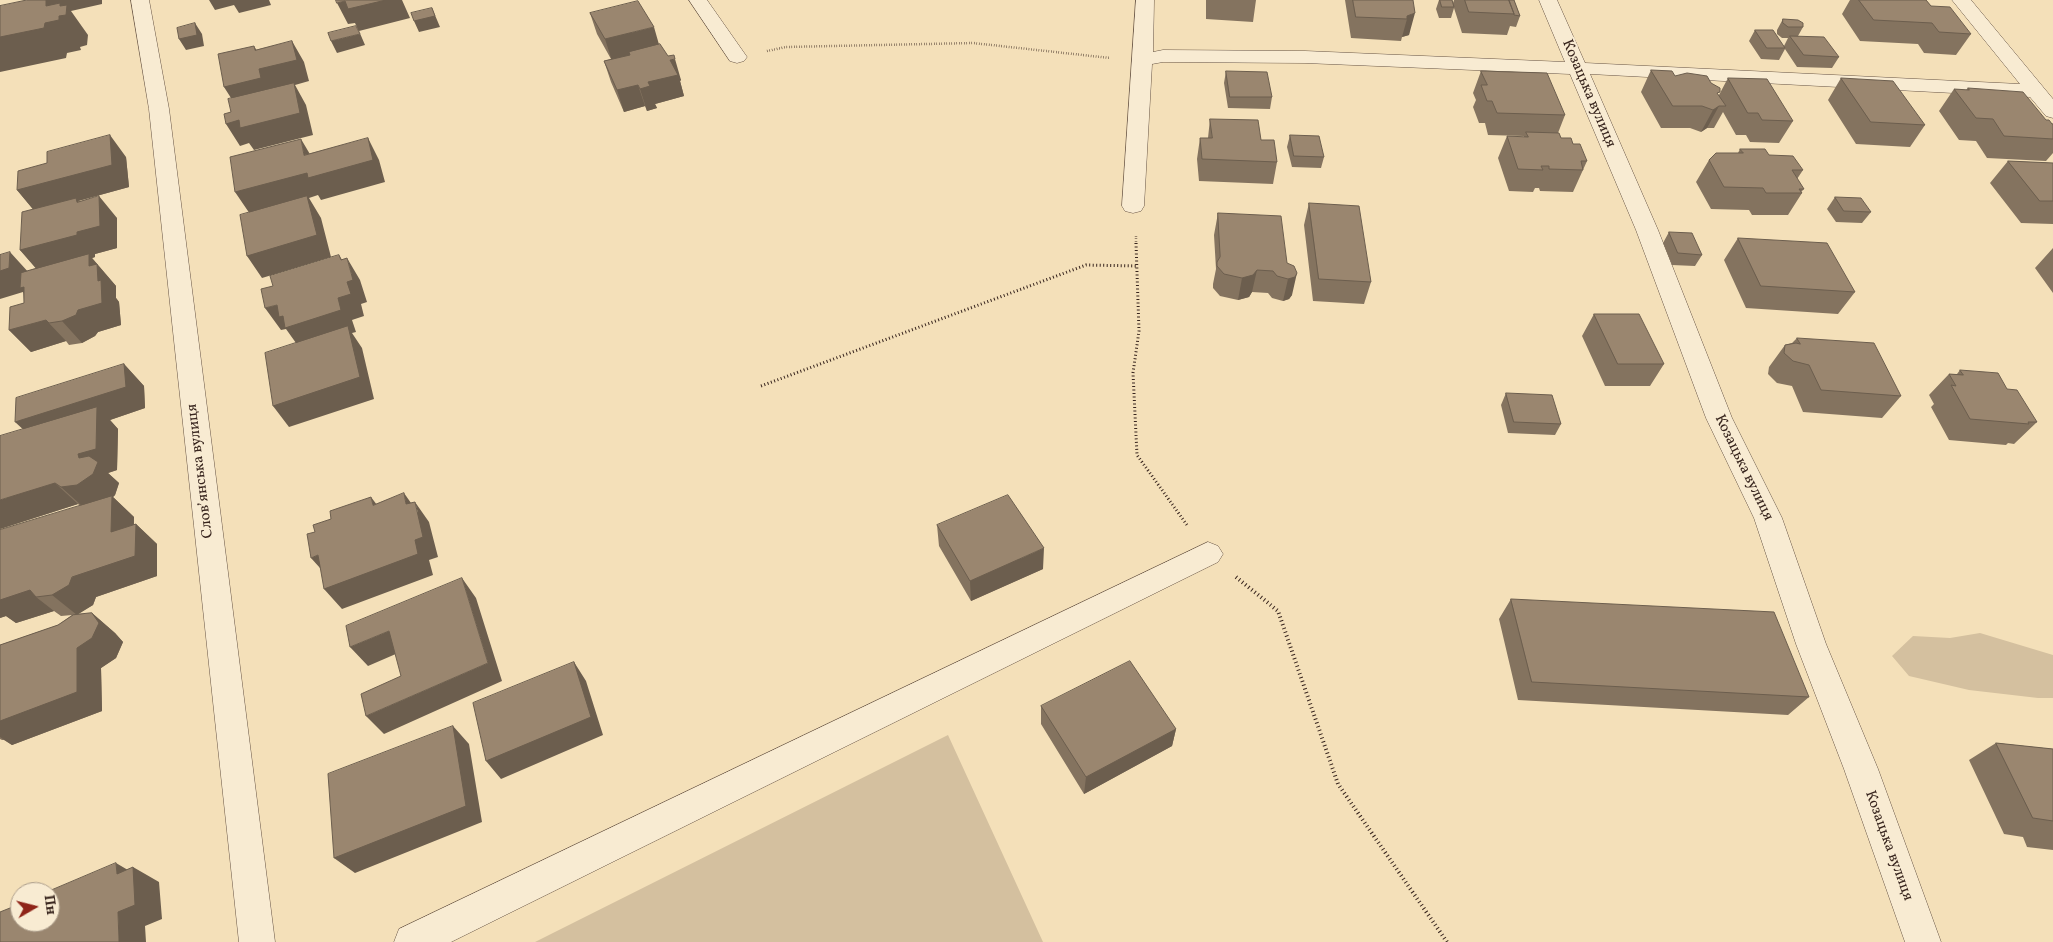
<!DOCTYPE html>
<html>
<head>
<meta charset="utf-8">
<style>
	body { margin:0 }
	#map { position:relative; width:2053px; height:942px; overflow:hidden; background:#f4e0b9; font-family:Vollkorn,serif }
	canvas { display:block }
	.north { position:absolute; left:10px; top:882px; width:50px; height:50px; box-sizing:border-box; background:#f8ebd2; border:1px solid #ab9c8a; border-radius:50%; rotate:82deg; font-size:14px; font-weight:700; line-height:20px; text-align:center; color:#38251e }
	.north::after { content:''; display:block; margin:auto; width:18px; height:22px; background:#8f2418; clip-path:polygon(50% 0,100% 100%,50% 72%,0 100%) }
</style>
</head>
<body>
<div id="map">
<canvas width="2053" height="942"></canvas>
<div class="north">Пн</div>
</div>
<script>
const c = document.querySelector('canvas').getContext('2d');
c.lineJoin = 'round';
function paint(path, color) {
  c.fillStyle = color;
  c.fill(path, 'evenodd');
}
function strokePath(path, color, width, dash) {
  c.strokeStyle = color;
  c.lineWidth = width;
  c.lineCap = dash ? 'butt' : 'round';
  c.setLineDash(dash || []);
  c.stroke(path);
}
function write(font, color, halo, rows, align = 'center') {
  c.font = font + ' Vollkorn,serif';
  c.lineWidth = 4;
  c.setLineDash([]);
  c.textBaseline = 'middle';
  c.strokeStyle = halo;
  c.fillStyle = color;
  for (const [text, x, y, turn = 0] of rows) {
    c.save();
    c.translate(x, y);
    c.rotate((+turn || 0) * Math.PI / 180);
    c.textAlign = isNaN(turn) ? turn : align;
    if (halo) c.strokeText(text, 0, 0);
    c.fillText(text, 0, 0);
    c.restore();
  }
}
const green = new Path2D(`
	M1980 633 2053 655V698H2038L1969 690 1909 676 1892 656 1913 636 1950 638Z
	M948 735 1043 942H535Z`);
const pathFar2 = new Path2D(`
	M767 51 786 47 973 43 1110 58
	M1136 236V244`);
const pathFar1 = new Path2D(`
	M1136 243 1139 331 1133 373 1137 455 1187 525
	M761 386 1086 265 1138 266`);
const path = new Path2D(`
	M1236 577 1278 611 1338 784 1447 942`);
const street = new Path2D(`
	M131 0H149L169 109 275 942H239L149 109Z
	M689 0H707L747 57 744 61 737 63 730 61Z
	M1136 0H1154L1153 52 1163 50 1305 51 1565 62 1539 0H1557L1585 63 2020 84 1952 0H1971L2053 99V118L2046 116 2030 97 1590 74 1658 230 1732 418 1782 518 1826 644 1878 769 1941 942H1905L1844 769 1796 644 1754 518 1706 418 1636 230 1570 74 1305 63 1163 62 1152 64 1144 206 1141 211 1133 213 1125 211 1122 206Z
	M1208 542 1218 546 1223 554 1218 562 451 942H394L399 929Z`);
const wall = new Path2D(`
	M1206 0H1256L1253 22 1206 19Z
	M1345 0H1423H1413L1409 35 1402 37 1401 41 1351 38Z
	M1439 0H1452L1453 3 1454 0H1514L1520 16 1516 27 1510 26 1507 35 1462 33 1454 8 1451 18H1439L1436 9Z
	M1850 0H1926L1931 6 1971 34 1956 55 1924 53 1918 44 1860 41 1842 14Z
	M590 13 659 45 681 80 680 81 684 96 655 104 657 108 647 111 645 106 624 112 611 82 604 61 611 59 597 34Z
	M1783 19 1803 27 1798 36 1839 57 1832 68 1797 67 1785 49 1779 60 1761 59 1749 41 1755 30 1784 46 1788 38H1782L1777 34V30Z
	M1651 70 1675 76 1719 95 1728 78 1793 121 1779 143 1750 142 1746 135H1736L1723 112 1714 128H1707L1701 132 1690 128H1661L1641 92Z
	M1226 71 1272 97 1270 109 1228 108 1224 83Z
	M1481 71 1565 115 1558 133 1561 138 1573 144 1587 161 1573 192 1540 191 1539 188H1535L1533 192 1509 191 1498 158 1507 136 1524 137V136L1488 135 1485 123H1479L1473 107 1476 100 1473 93Z
	M1841 78 1925 125 1910 147 1856 144 1828 100Z
	M1968 88 2046 120 2053 124V153L2046 161 1987 158 1976 141 1959 140 1939 111 1954 89 1966 90Z
	M1210 119 1261 140 1277 162 1273 184 1199 181 1197 159 1200 138H1208Z
	M1290 135 1324 157 1321 168 1292 167 1287 147Z
	M1740 149 1769 155 1803 170 1797 179 1804 189 1801 192 1802 193 1788 215H1752L1749 210 1711 209 1696 182 1709 160 1738 153Z
	M126 157 129 187 78 201 117 218V248L95 254V257L92 258 116 286V298L119 302 121 325 98 332 95 336 82 343 69 345 66 341 31 352 9 330 24 303 23 292 27 271 36 268 20 250 33 209 17 190Z
	M2008 161 2053 163V224L2021 223 1990 183Z
	M1835 197 1871 212 1862 223 1836 222 1827 209Z
	M1309 203 1371 282 1364 304 1313 301 1304 225Z
	M1218 213 1287 263 1292 295 1289 299 1283 301 1272 298 1268 293 1252 292 1249 297 1238 300 1220 296 1213 288V284L1216 269 1214 235Z
	M1669 232 1702 255 1695 266 1672 265 1663 243Z
	M1738 238 1855 292 1838 314 1746 308 1724 260Z
	M2053 248V293L2035 268Z
	M1594 314 1664 364 1650 386H1605L1582 336Z
	M1797 338 1901 396 1882 418 1803 412 1792 386 1777 383 1768 374 1769 367 1785 345 1792 343Z
	M124 364 144 386 145 408 110 420 118 429 117 470 108 473 119 483 115 495 113 497 134 517V525L136 524 157 544V576L96 597 93 605 77 614 92 613 115 633 123 642 116 658 101 668 102 711 12 745 4 740H2L0 739V645L58 625 72 615 61 616 54 611 16 623 6 616 0 618V530L80 506 78 504 0 529 23 429Z
	M1960 370 2007 389 2037 422 2014 444 2008 443 2006 445 1949 440 1931 407 1934 404 1929 395 1949 374H1957Z
	M1506 393 1561 424 1555 435 1508 433 1501 405Z
	M937 525 1043 569 971 601 939 546Z
	M1511 599 1809 697 1788 715 1518 700 1499 619Z
	M1041 706 1176 729 1172 746 1084 794 1041 724Z
	M1996 743 2053 749V850L2027 847 2023 837 2004 834 1969 760Z`);
const shadedWall = new Path2D(`
	M31 0H102V4L71 11 88 35 87 45 80 47 81 50 67 53 66 58 0 72V37Z
	M209 0H269L271 5 239 13 234 5 215 10Z
	M386 0H402L410 18 359 31 365 45 337 53 331 41 360 34 355 23 348 24 337 3 345 1Z
	M432 8 440 27 419 32 414 21Z
	M1415 13 1409 35 1402 37 1407 19V16Z
	M195 23 202 34 204 46 186 50 179 39Z
	M654 27 660 48 629 52 630 56 612 61 605 39Z
	M292 41 304 62 309 81 295 85 306 105 313 135 254 150 249 143 240 146 226 124 238 109 224 87 255 50 254 46 267 67Z
	M675 59 681 80 680 81 684 96 655 104 657 108 647 111 640 89 648 82 670 60Z
	M638 85 645 106 624 112 617 90Z
	M1719 106 1707 128 1701 132 1713 110Z
	M110 135 126 157 129 187 78 201 94 220 36 213 17 190Z
	M368 138 379 160 385 182 321 200 318 195 309 198 321 218 331 257 262 278 247 256 250 214 235 192 304 155 301 139 314 161Z
	M99 196 117 218V248L95 254V257L92 258 116 286V298L119 302 121 325 98 332 95 336 82 343 62 321 98 281 39 272 20 250 77 232Z
	M10 252 30 274 40 310 23 292 0 299V271Z
	M339 255 352 276 347 258 360 280 367 302 361 304 364 316 352 320 356 332 352 333 362 348 374 399 289 427 273 406 301 350 286 329 281 330 265 308 277 305 338 298 341 260Z
	M1257 270 1252 292 1249 297 1238 300 1242 278Z
	M1297 273 1292 295 1289 299 1283 301 1288 279Z
	M46 320 66 341 31 352 9 330Z
	M124 364 144 386 145 408 110 420 118 429 117 470 108 473 119 483 115 495 113 497 134 517 133 552 61 487 38 443 15 422Z
	M55 483 78 504 0 529V500Z
	M404 493 418 513 415 502 429 522 438 557 429 560 433 575 342 609 324 589 406 504Z
	M371 497 386 517 373 505Z
	M136 524 157 544V576L96 597 93 605 77 615 52 595Z
	M1044 548 1043 569 971 601 970 581Z
	M318 555 329 578 311 558Z
	M462 578 476 598 502 681 384 734 366 716 488 663Z
	M30 590 36 597 54 611 16 623 6 616 0 618V599Z
	M92 613 115 633 123 642 116 658 101 668 102 711 12 745 0 737V721L77 648Z
	M389 631 405 650 368 666 350 647Z
	M574 662 586 681 603 735 501 779 486 761Z
	M453 726 469 744 482 822 355 873 334 858Z
	M1176 729 1172 746 1084 794 1086 777Z
	M116 863 133 873V867L159 882 162 919 145 926 146 942H119Z`);
const building = new Path2D(`
	M27 0H46V6L60 3V6L67 5 66 15 59 16V20L45 23 44 28 0 37V6Z
	M336 0H386L348 9 345 1 337 3Z
	M1353 0H1413L1415 13 1407 16V19L1356 17Z
	M1440 0H1452L1454 7H1442Z
	M1465 0H1509L1514 14 1469 12Z
	M1509 0H1514L1520 16 1514 15V14Z
	M1859 0H1926L1931 6 1950 7 1971 34 1939 32 1932 23 1874 20Z
	M638 1 654 27 605 39 590 13Z
	M432 8 435 16 414 21 411 13Z
	M1783 19 1798 20 1803 23V27H1788L1783 23Z
	M195 23 197 35 179 39 177 28Z
	M356 26 360 34 331 41 328 33Z
	M1755 30H1773L1785 48H1767Z
	M1790 36 1824 37 1839 57 1804 55Z
	M292 41 297 60 259 69 261 78 224 87 218 54 254 46 255 50Z
	M660 44 668 56 674 55 675 59 670 60 678 75 648 82 650 86 640 89 638 85 617 90 604 61 630 55 629 52Z
	M1651 70 1672 71 1675 76 1687 73 1707 76 1711 83 1720 88V92L1717 93 1726 106H1719L1713 110 1702 106H1673Z
	M1226 71 1267 72 1272 97H1230Z
	M1481 71 1547 73 1565 115 1497 113 1492 101H1487L1481 85H1487Z
	M1728 78 1767 79 1793 121 1762 120 1758 113H1748Z
	M1841 78 1893 81 1925 125 1871 122Z
	M294 83 300 113 240 128 239 120 226 124 224 114 231 112 228 99Z
	M1968 88 2023 92 2046 120H2049L2052 124H2053V139L2004 136 1993 119 1976 118 1954 89 1969 90Z
	M1210 119 1258 120 1261 140H1274L1277 162 1202 159 1200 138H1212Z
	M1526 132 1559 133 1561 138H1571L1573 144H1580L1587 161H1581L1583 170 1549 169V166H1541L1543 170 1518 169 1507 136 1528 137Z
	M110 135 112 165 17 190 18 171 47 163V152Z
	M1290 135 1319 136 1324 157 1294 156Z
	M368 138 373 160 308 178 307 173 235 192 230 157 301 139 304 155Z
	M1740 149H1765L1769 155 1793 156 1803 170H1792L1804 189H1799L1802 193H1766L1763 188 1724 187 1709 160 1716 153H1743Z
	M2008 161 2053 163V201H2040Z
	M99 196 100 226 77 232V235L20 250 22 212 76 198 77 202Z
	M307 196 317 235 247 256 240 215Z
	M1835 197 1861 198 1871 212 1844 211Z
	M1309 203 1359 206 1371 282 1319 279Z
	M1218 213 1281 216 1287 263 1294 266 1297 273 1295 277 1288 279 1277 276 1273 271 1257 270 1253 275 1242 278 1224 274 1217 266V262L1220 257Z
	M1669 232 1692 233 1702 255 1678 253Z
	M1738 238 1827 243 1855 292 1761 286Z
	M10 252 9 268 0 271V255Z
	M89 254V266L97 264 98 281 101 280 102 303 78 310 76 315 62 321 49 323 46 320 9 330 10 307 24 303V287L20 288 21 273Z
	M339 255 341 260 347 258 353 280 347 282 351 294 338 298 341 310 285 328 283 316 279 317 277 305 265 308 261 289 273 286 270 276Z
	M1594 314H1639L1664 364H1618Z
	M348 326 360 377 273 406 265 353Z
	M1797 338 1874 343 1901 396 1821 390 1809 365 1793 361 1784 353 1785 345 1796 343 1800 344Z
	M124 364 126 387 15 422 16 398Z
	M1960 370 1998 373 2007 389 2017 390 2037 422H2028L2029 424 1970 419 1951 385 1956 386 1949 374 1963 375Z
	M1506 393 1552 395 1561 424 1514 422Z
	M97 407 96 449 78 454 79 458 89 456 98 462 93 474 77 485 61 487 55 483 0 500V436Z
	M404 493 406 504 415 502 423 537 415 540 418 554 324 589 318 555 311 558 307 534 315 532 313 525 331 519 330 511 371 497 373 505Z
	M1008 495 1044 548 970 581 937 525Z
	M112 496 111 532 136 524 135 556 72 577 69 585 52 595 36 597 30 590 0 600V530Z
	M462 578 488 663 366 716 361 694 401 676 389 631 350 647 346 626Z
	M1511 599 1774 612 1809 697 1532 682Z
	M92 613 99 623 92 638 77 648V692L0 721V645L58 625 73 615Z
	M1130 661 1176 729 1086 777 1041 706Z
	M574 662 591 717 486 761 473 703Z
	M453 726 466 806 334 858 328 774Z
	M1996 743 2053 749V821L2033 818Z
	M116 863 117 874 133 867 135 905 118 912 119 942H0V912L20 904V922H50V892H47Z`);
const streetNames = [
	["Козацька вулиця",1588,94,67],
	["Козацька вулиця",1743,468,64],
	["Словʼянська вулиця",201,471,-97],
	["Козацька вулиця",1888,846,70]
];
paint(green, '#d4c09f');
strokePath(street, '#675445', 1);
strokePath(pathFar2, '#38251e', 2.5, [0.5, 2]);
strokePath(pathFar1, '#38251e', 3, [1, 2.5]);
strokePath(path, '#38251e', 4, [1, 3]);
paint(street, '#f8ebd2');
paint(wall, '#84735f');
paint(shadedWall, '#6c5e4e');
paint(building, '#9a866f');
strokePath(building, '#6c5e4e', 1);
write('15px', '#38251e', '#f8ebd2', streetNames);
</script>
</body>
</html>
